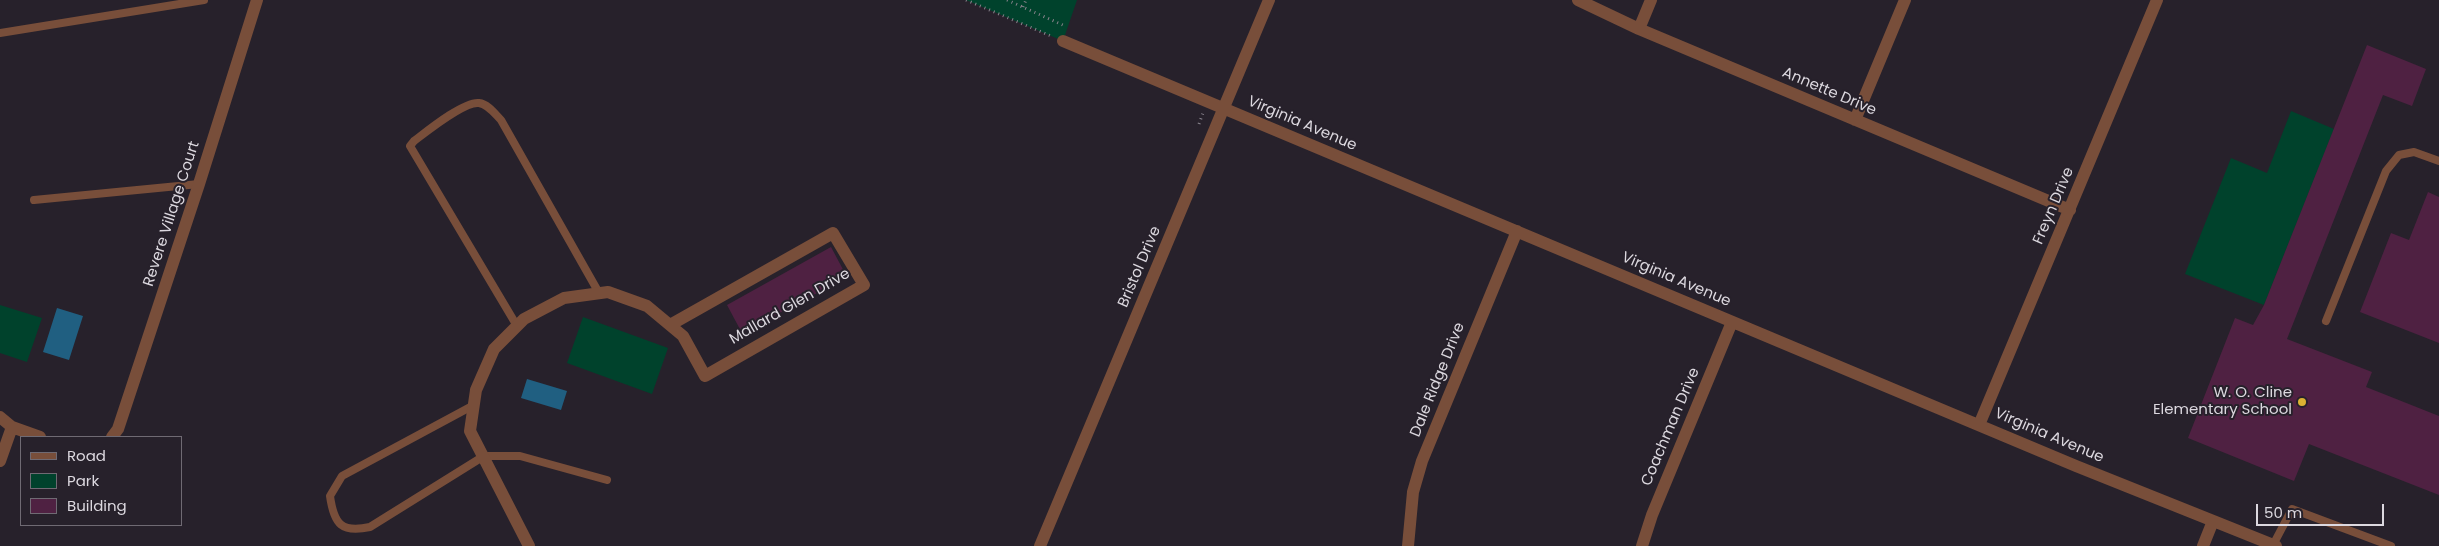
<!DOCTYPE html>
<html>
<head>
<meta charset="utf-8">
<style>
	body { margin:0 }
	#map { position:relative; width:2439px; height:546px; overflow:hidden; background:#27212b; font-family:Poppins,sans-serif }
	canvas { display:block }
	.legend { position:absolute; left:20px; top:436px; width:162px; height:90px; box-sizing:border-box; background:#27212b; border:1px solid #6f6a73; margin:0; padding:6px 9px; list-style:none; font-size:15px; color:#dcd8df }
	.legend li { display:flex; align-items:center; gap:10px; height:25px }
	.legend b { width:25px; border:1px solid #6f6a73 }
	.scale { position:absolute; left:2256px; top:504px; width:128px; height:22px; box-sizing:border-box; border:2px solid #dcd8df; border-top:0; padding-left:6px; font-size:15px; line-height:18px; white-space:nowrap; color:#dcd8df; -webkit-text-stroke:4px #27212b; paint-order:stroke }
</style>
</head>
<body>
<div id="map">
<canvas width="2439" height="546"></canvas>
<ul class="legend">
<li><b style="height:6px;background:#784e3a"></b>Road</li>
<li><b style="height:14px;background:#00422c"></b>Park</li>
<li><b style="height:14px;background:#4f2142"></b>Building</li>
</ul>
<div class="scale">50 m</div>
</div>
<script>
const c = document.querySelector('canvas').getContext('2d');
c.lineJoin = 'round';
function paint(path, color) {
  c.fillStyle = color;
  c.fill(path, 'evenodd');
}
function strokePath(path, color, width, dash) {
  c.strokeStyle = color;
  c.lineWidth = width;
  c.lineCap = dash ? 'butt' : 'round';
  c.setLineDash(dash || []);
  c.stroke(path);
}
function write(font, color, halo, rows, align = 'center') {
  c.font = font + ' Poppins,sans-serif';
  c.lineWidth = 4;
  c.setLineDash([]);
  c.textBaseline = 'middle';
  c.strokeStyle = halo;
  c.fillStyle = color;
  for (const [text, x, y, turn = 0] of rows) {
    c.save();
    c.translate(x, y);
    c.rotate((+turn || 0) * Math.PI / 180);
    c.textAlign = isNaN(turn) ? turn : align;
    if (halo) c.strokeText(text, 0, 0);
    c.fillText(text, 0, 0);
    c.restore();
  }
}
const green = new Path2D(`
	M966 0H1077L1063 41Z
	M2291 111 2334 129 2264 305 2185 274 2231 158 2267 173Z
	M0 305 42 318 27 362 0 353Z
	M583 317 668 348 652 394 567 363Z`);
const water = new Path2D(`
	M57 308 83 316 69 360 43 352Z
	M527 379 567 391 561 410 521 398Z`);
const building = new Path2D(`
	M2367 45 2426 69 2412 106 2383 95 2287 339 2372 372 2366 387 2439 416V495L2309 444 2294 481 2188 438 2235 318 2253 325 2264 305Z
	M2428 192 2439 197V343L2360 312 2391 233 2409 240Z
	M831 247 847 277 742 333 727 305Z`);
const path = new Path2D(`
	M966 0 1051 36
	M1007 0 1065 26
	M1023 7 1026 0
	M1199 124 1203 113`);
const service = new Path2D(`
	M0 33 204 0
	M34 200 199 184
	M2326 321 2386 171 2399 155 2414 152 2439 161
	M517 326 410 146 414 141C426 132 464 101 479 103 488 104 495 114 501 120L599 293
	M474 405 342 476 330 496C334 525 342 533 370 527L484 456H520L607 480
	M2273 545 2292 509 2391 546`);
const minor = new Path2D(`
	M1578 0 1639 29 2070 210
	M1639 29 1651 0
	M1063 41 2076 466 2276 546
	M1855 120 1905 0
	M0 417 12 427 40 437
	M1979 425 2157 0
	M112 437 118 429 199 184 257 0
	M0 461 12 427
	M529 546 470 431 476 390 494 349 524 319 564 298 608 292 647 306 683 336 705 376 864 285 833 233 670 325
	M1040 546 1269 0
	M1408 546 1413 492 1422 461 1517 231
	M1642 546 1652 515 1732 322
	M2203 546 2213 521`);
const markers = [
	[2302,402,5,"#dbb233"]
];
const streetNames = [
	["Annette Drive",1829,92,23],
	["Virginia Avenue",1302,124,23],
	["Freyn Drive",2054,206,-67],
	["Revere Village Court",172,214,-72],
	["Bristol Drive",1140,267,-67],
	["Virginia Avenue",1676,280,23],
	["Mallard Glen Drive",790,307,-30],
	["Dale Ridge Drive",1438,380,-68],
	["Coachman Drive",1671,427,-67],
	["Virginia Avenue",2049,436,23]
];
const poiNames = [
	["W. O. Cline",2292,393],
	["Elementary School",2292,410]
];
paint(green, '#00422c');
paint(water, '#205f81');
paint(building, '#4f2142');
strokePath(path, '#89848d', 3, [1, 4]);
strokePath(service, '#784e3a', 8);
strokePath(minor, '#784e3a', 12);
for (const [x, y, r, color] of markers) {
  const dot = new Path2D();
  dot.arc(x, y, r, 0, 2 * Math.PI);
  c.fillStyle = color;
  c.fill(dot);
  strokePath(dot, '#27212b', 2);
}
write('15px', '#dcd8df', '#27212b', streetNames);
write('15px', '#dcd8df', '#27212b', poiNames, 'right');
</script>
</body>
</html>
